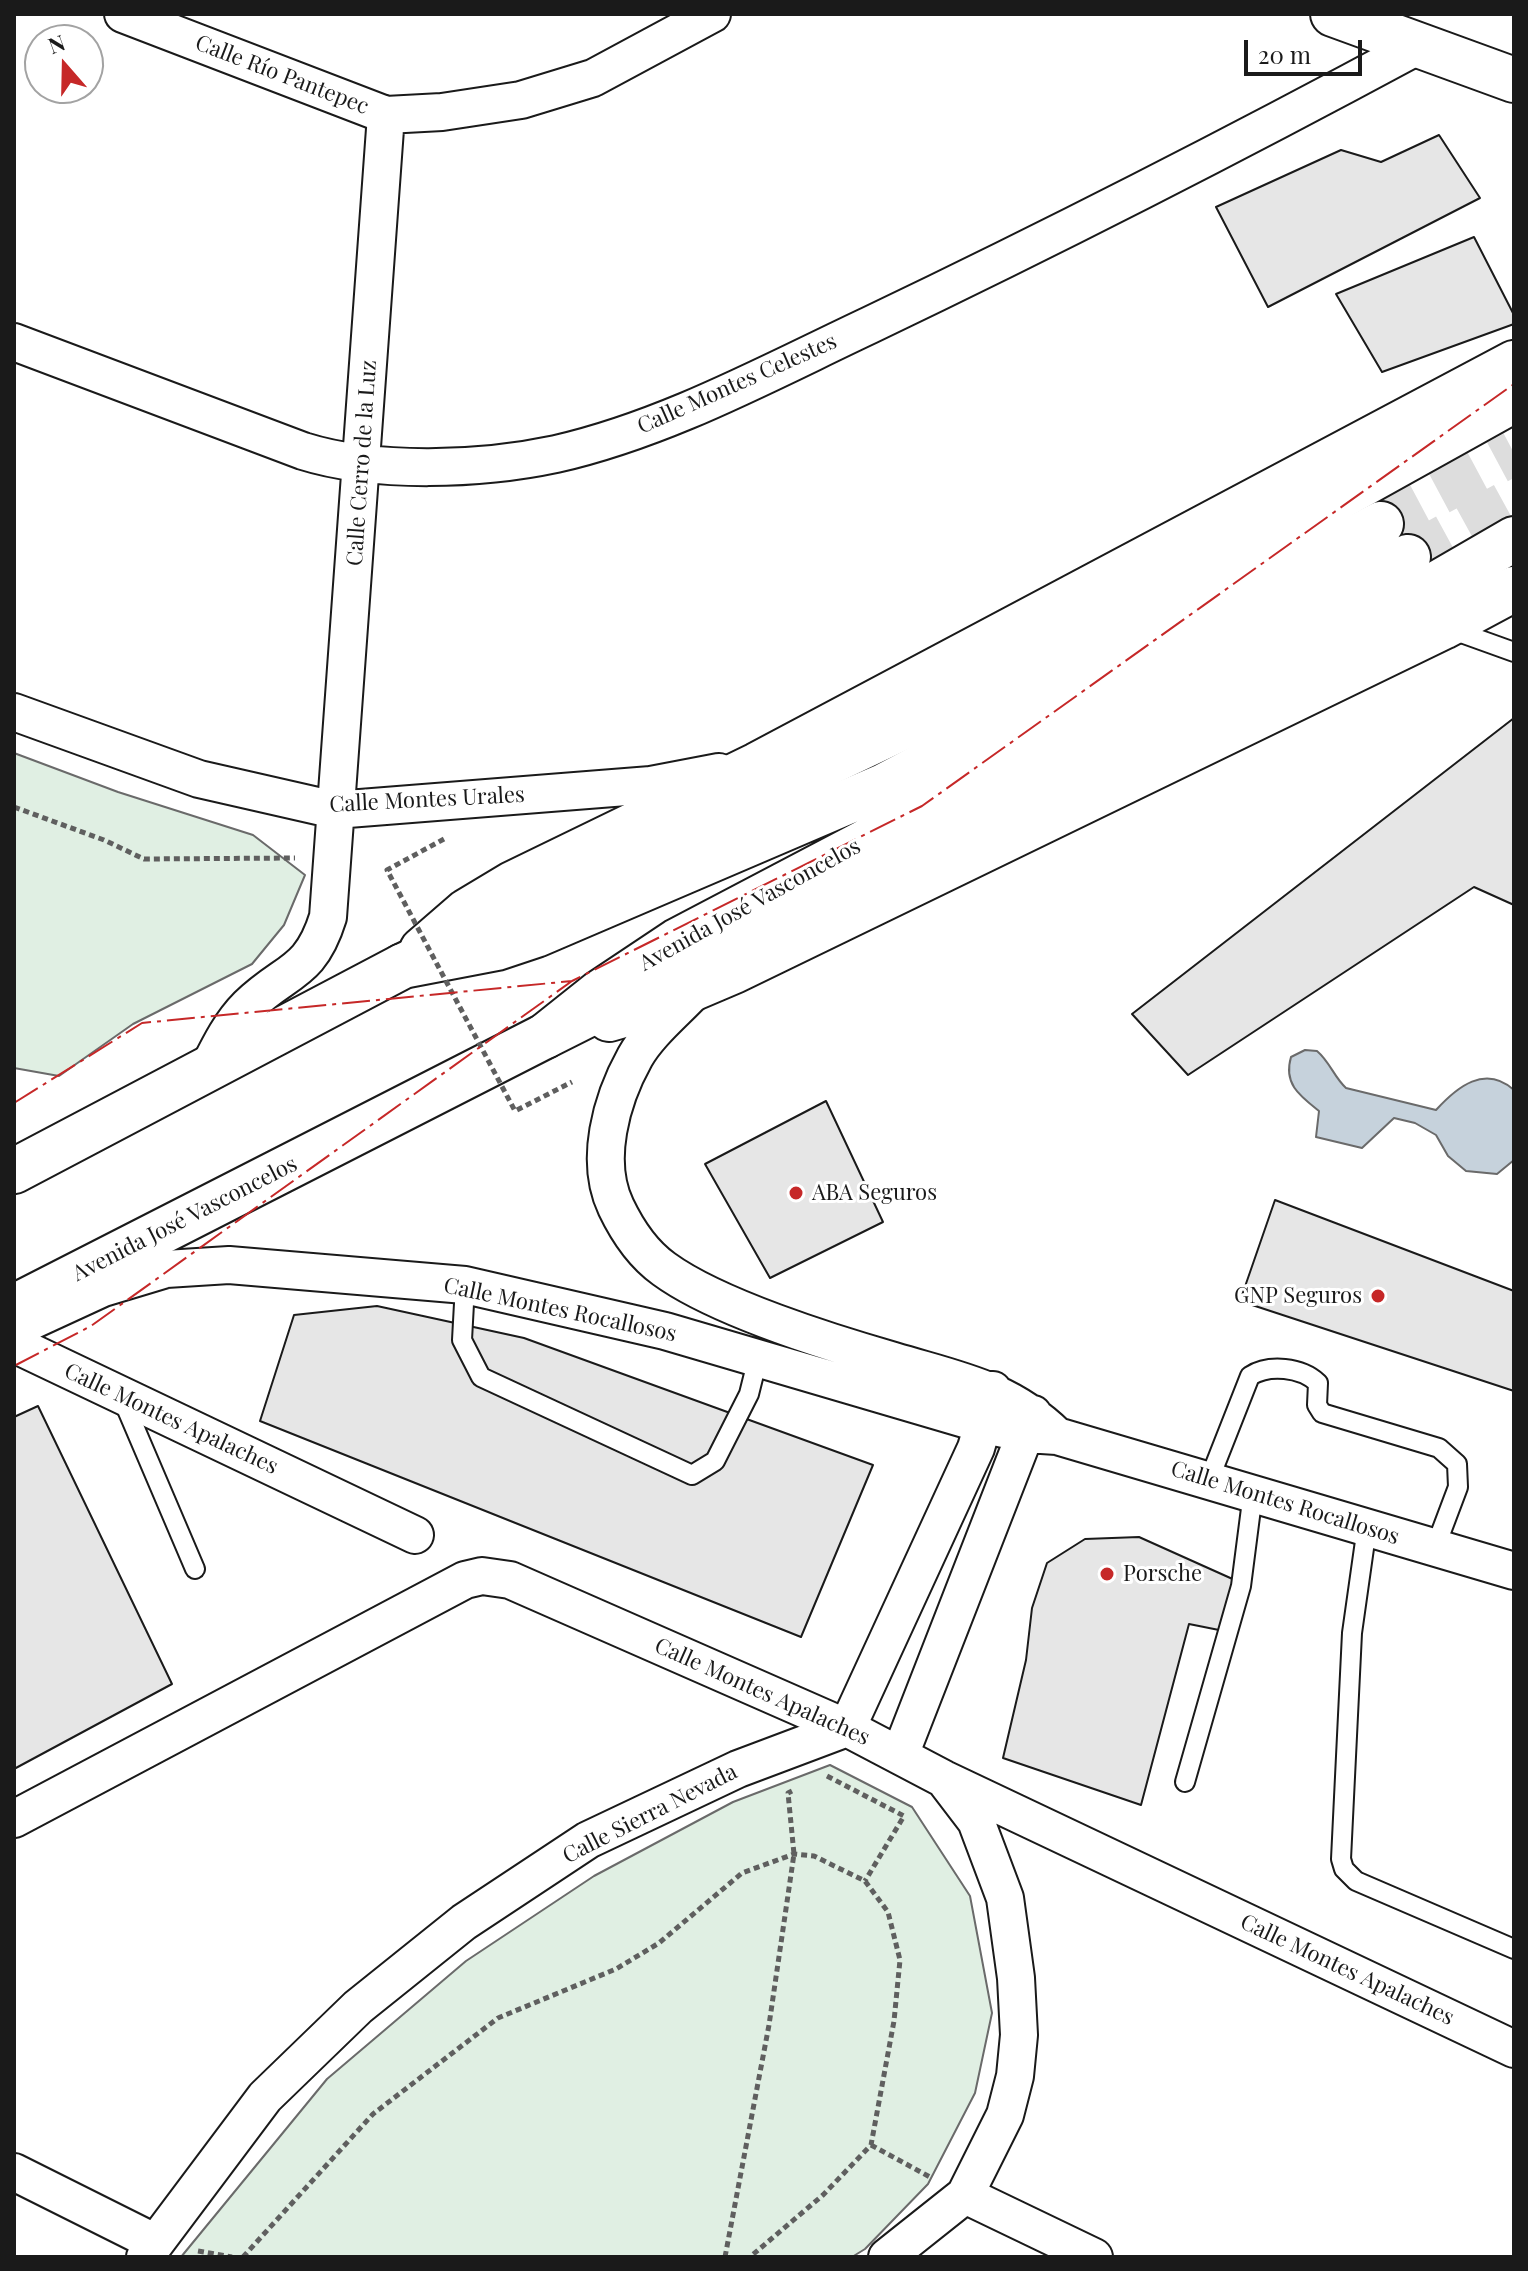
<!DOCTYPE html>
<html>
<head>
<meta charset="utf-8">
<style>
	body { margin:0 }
	#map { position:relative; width:1528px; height:2271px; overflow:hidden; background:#fff; font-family:"Playfair Display",serif }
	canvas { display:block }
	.frame { position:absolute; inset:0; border:16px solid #1a1a1a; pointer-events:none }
	.north { position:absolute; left:24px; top:24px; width:80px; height:80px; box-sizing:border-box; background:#fff; border:2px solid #a3a3a3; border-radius:50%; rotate:340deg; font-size:22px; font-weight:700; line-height:32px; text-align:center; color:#1a1a1a }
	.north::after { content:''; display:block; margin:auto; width:28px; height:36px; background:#c62828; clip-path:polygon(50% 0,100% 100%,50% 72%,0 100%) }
	.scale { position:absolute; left:1244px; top:40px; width:118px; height:36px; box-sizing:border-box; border:4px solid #1a1a1a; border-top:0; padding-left:10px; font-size:24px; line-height:28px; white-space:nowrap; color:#1a1a1a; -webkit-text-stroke:6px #fff; paint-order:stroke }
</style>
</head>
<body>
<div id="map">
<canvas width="1528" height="2271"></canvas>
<div class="frame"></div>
<div class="north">N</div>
<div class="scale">20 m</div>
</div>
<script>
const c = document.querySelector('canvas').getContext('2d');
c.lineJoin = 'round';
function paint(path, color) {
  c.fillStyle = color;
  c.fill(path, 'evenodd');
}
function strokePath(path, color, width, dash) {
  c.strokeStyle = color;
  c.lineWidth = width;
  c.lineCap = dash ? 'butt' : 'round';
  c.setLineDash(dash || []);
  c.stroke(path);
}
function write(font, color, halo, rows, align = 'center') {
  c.font = font + ' "Playfair Display",serif';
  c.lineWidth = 6;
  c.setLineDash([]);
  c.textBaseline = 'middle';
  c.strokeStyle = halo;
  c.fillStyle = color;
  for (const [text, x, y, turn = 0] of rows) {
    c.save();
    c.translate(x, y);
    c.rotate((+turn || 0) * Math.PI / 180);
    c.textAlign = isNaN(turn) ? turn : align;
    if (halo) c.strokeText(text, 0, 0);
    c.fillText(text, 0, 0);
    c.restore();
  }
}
const green = new Path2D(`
	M14 753 118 792 253 835 305 875 284 925 252 964 133 1024 59 1076 14 1068Z
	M830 1765 912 1807 970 1896 992 2013 975 2093 928 2184 865 2249 852 2257H181L327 2079 466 1961 594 1876 733 1802Z`);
const water = new Path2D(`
	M1305 1050 1317 1051C1330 1062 1334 1077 1346 1088L1436 1110C1457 1087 1485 1064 1514 1090V1160L1497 1174 1466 1171 1448 1156 1436 1135 1415 1123 1394 1118 1362 1148 1316 1137 1319 1111C1300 1096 1283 1084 1291 1057Z`);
const building = new Path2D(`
	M1439 135 1480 198 1268 307 1216 207 1341 150 1381 162Z
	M1474 237 1514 315V324L1382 372 1336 294Z
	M1514 718V905L1474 887 1188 1075 1132 1014Z
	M826 1101 883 1222 770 1278 705 1164Z
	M1275 1200 1514 1291V1391L1240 1301Z
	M377 1306 524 1338 873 1465 801 1637 260 1421 294 1315Z
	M38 1406 172 1684 14 1769V1417Z
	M1139 1537 1237 1581 1219 1630 1189 1624 1141 1805 1003 1758 1026 1660 1032 1608 1047 1563 1085 1539Z`);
const secondaryTunnel = new Path2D(`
	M1381 524 1514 453
	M1408 557 1514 499`);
const path = new Path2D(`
	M14 807 104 840 144 859 295 858
	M827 1776 904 1816 865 1881
	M871 2145 930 2177
	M198 2251 232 2257
	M243 2257 373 2114 498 2018 616 1969 659 1943 742 1873 794 1854 814 1856 865 1881 888 1912 900 1960 894 2021 871 2145 823 2195 750 2257
	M725 2257 769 2025 794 1854 788 1793 792 1791`);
const lane = new Path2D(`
	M1450 629 1514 652
	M465 1285 462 1340 481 1377 692 1475 715 1461 749 1394 758 1358
	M122 1398 195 1569
	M1209 1480 1250 1376C1269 1364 1301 1367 1318 1383L1317 1405 1322 1413 1439 1448 1457 1464 1458 1487 1435 1548
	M1367 1527 1352 1633 1341 1859 1344 1869 1356 1881 1514 1949
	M1185 1782 1241 1586 1253 1493`);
const street = new Path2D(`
	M123 14 386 115 442 112 521 100 593 78 712 14
	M14 342 303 451C376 474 481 470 556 454 666 429 768 373 870 325 1054 237 1236 144 1416 47
	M14 712 199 779 335 810 651 785 719 772
	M696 989C677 1010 649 1032 635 1057 611 1100 594 1161 616 1207 627 1230 643 1254 664 1269 716 1307 831 1343 894 1361 957 1380 1008 1388 1057 1436
	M208 1069C219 1047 230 1024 248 1006 286 969 310 975 328 917L386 115
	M14 1329 103 1288 166 1269 229 1265 465 1285 665 1331 985 1425 1026 1434 1057 1436 1514 1571
	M14 1344 415 1535
	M900 1755 1033 1414
	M14 1819 465 1580 482 1576 510 1580 847 1728 944 1779 1514 2049
	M14 2172 154 2242
	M965 2195 1094 2257
	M145 2257 265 2097 358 2007 464 1922 588 1840 738 1769 847 1728 976 1448 993 1390
	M887 2257 965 2195 1005 2115 1015 2076 1019 2035 1016 1978 1005 1898 976 1821 947 1783`);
const secondary = new Path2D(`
	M1333 14 1514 80
	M422 950 467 911 512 884 757 765 1514 363
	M609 1019 647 1008 734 971 1443 627 1514 589
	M14 1171 403 966 497 948 536 935 884 786 1381 524
	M14 1307 545 1036 599 993 677 941 1408 557`);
const highway = new Path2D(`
	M403 966 906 726 1336 499 1514 400
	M545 1036 1381 616 1514 539`);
const pathBridge = new Path2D(`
	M444 839 387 870 515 1111 572 1082`);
const power = new Path2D(`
	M14 1103 142 1023 572 981
	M14 1366 91 1326 572 981 922 806 1514 384`);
const markers = [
	[796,1193,8,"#c62828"],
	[1378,1296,8,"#c62828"],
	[1107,1574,8,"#c62828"]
];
const streetNames = [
	["Calle Río Pantepec",282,75,21],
	["Calle Montes Celestes",737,384,-24],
	["Calle Cerro de la Luz",362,463,-86],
	["Calle Montes Urales",427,800,-3],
	["Avenida José Vasconcelos",750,905,-29],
	["Avenida José Vasconcelos",185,1219,-27],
	["Calle Montes Rocallosos",560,1310,12],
	["Calle Montes Apalaches",171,1419,25],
	["Calle Montes Rocallosos",1285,1503,17],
	["Calle Montes Apalaches",762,1692,24],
	["Calle Sierra Nevada",650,1814,-27],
	["Calle Montes Apalaches",1347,1970,25]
];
const poiNames = [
	["ABA Seguros",812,1193],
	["GNP Seguros",1362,1296,"right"],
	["Porsche",1123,1574]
];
paint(green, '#e0efe3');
strokePath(green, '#6a6a6a', 2);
paint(water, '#c6d2dc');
strokePath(water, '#6a6a6a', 2);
paint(building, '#e6e6e6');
strokePath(building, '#1a1a1a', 2);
strokePath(secondaryTunnel, '#ddd', 44, [44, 22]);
strokePath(lane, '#1a1a1a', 22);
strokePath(street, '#1a1a1a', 40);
strokePath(secondary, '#1a1a1a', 48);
strokePath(highway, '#1a1a1a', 48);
strokePath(path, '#5f5f5f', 5, [6, 4]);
strokePath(lane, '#fff', 18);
strokePath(street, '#fff', 36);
strokePath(secondary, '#fff', 44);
strokePath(highway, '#fff', 44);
strokePath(pathBridge, '#5f5f5f', 5, [6, 4]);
strokePath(power, '#c62828', 2, [28, 6, 4, 6]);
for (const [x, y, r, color] of markers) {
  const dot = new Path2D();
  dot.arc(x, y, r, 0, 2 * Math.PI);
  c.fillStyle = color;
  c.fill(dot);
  strokePath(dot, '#fff', 3);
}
write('22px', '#1a1a1a', '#fff', streetNames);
write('22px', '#1a1a1a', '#fff', poiNames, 'left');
</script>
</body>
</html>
